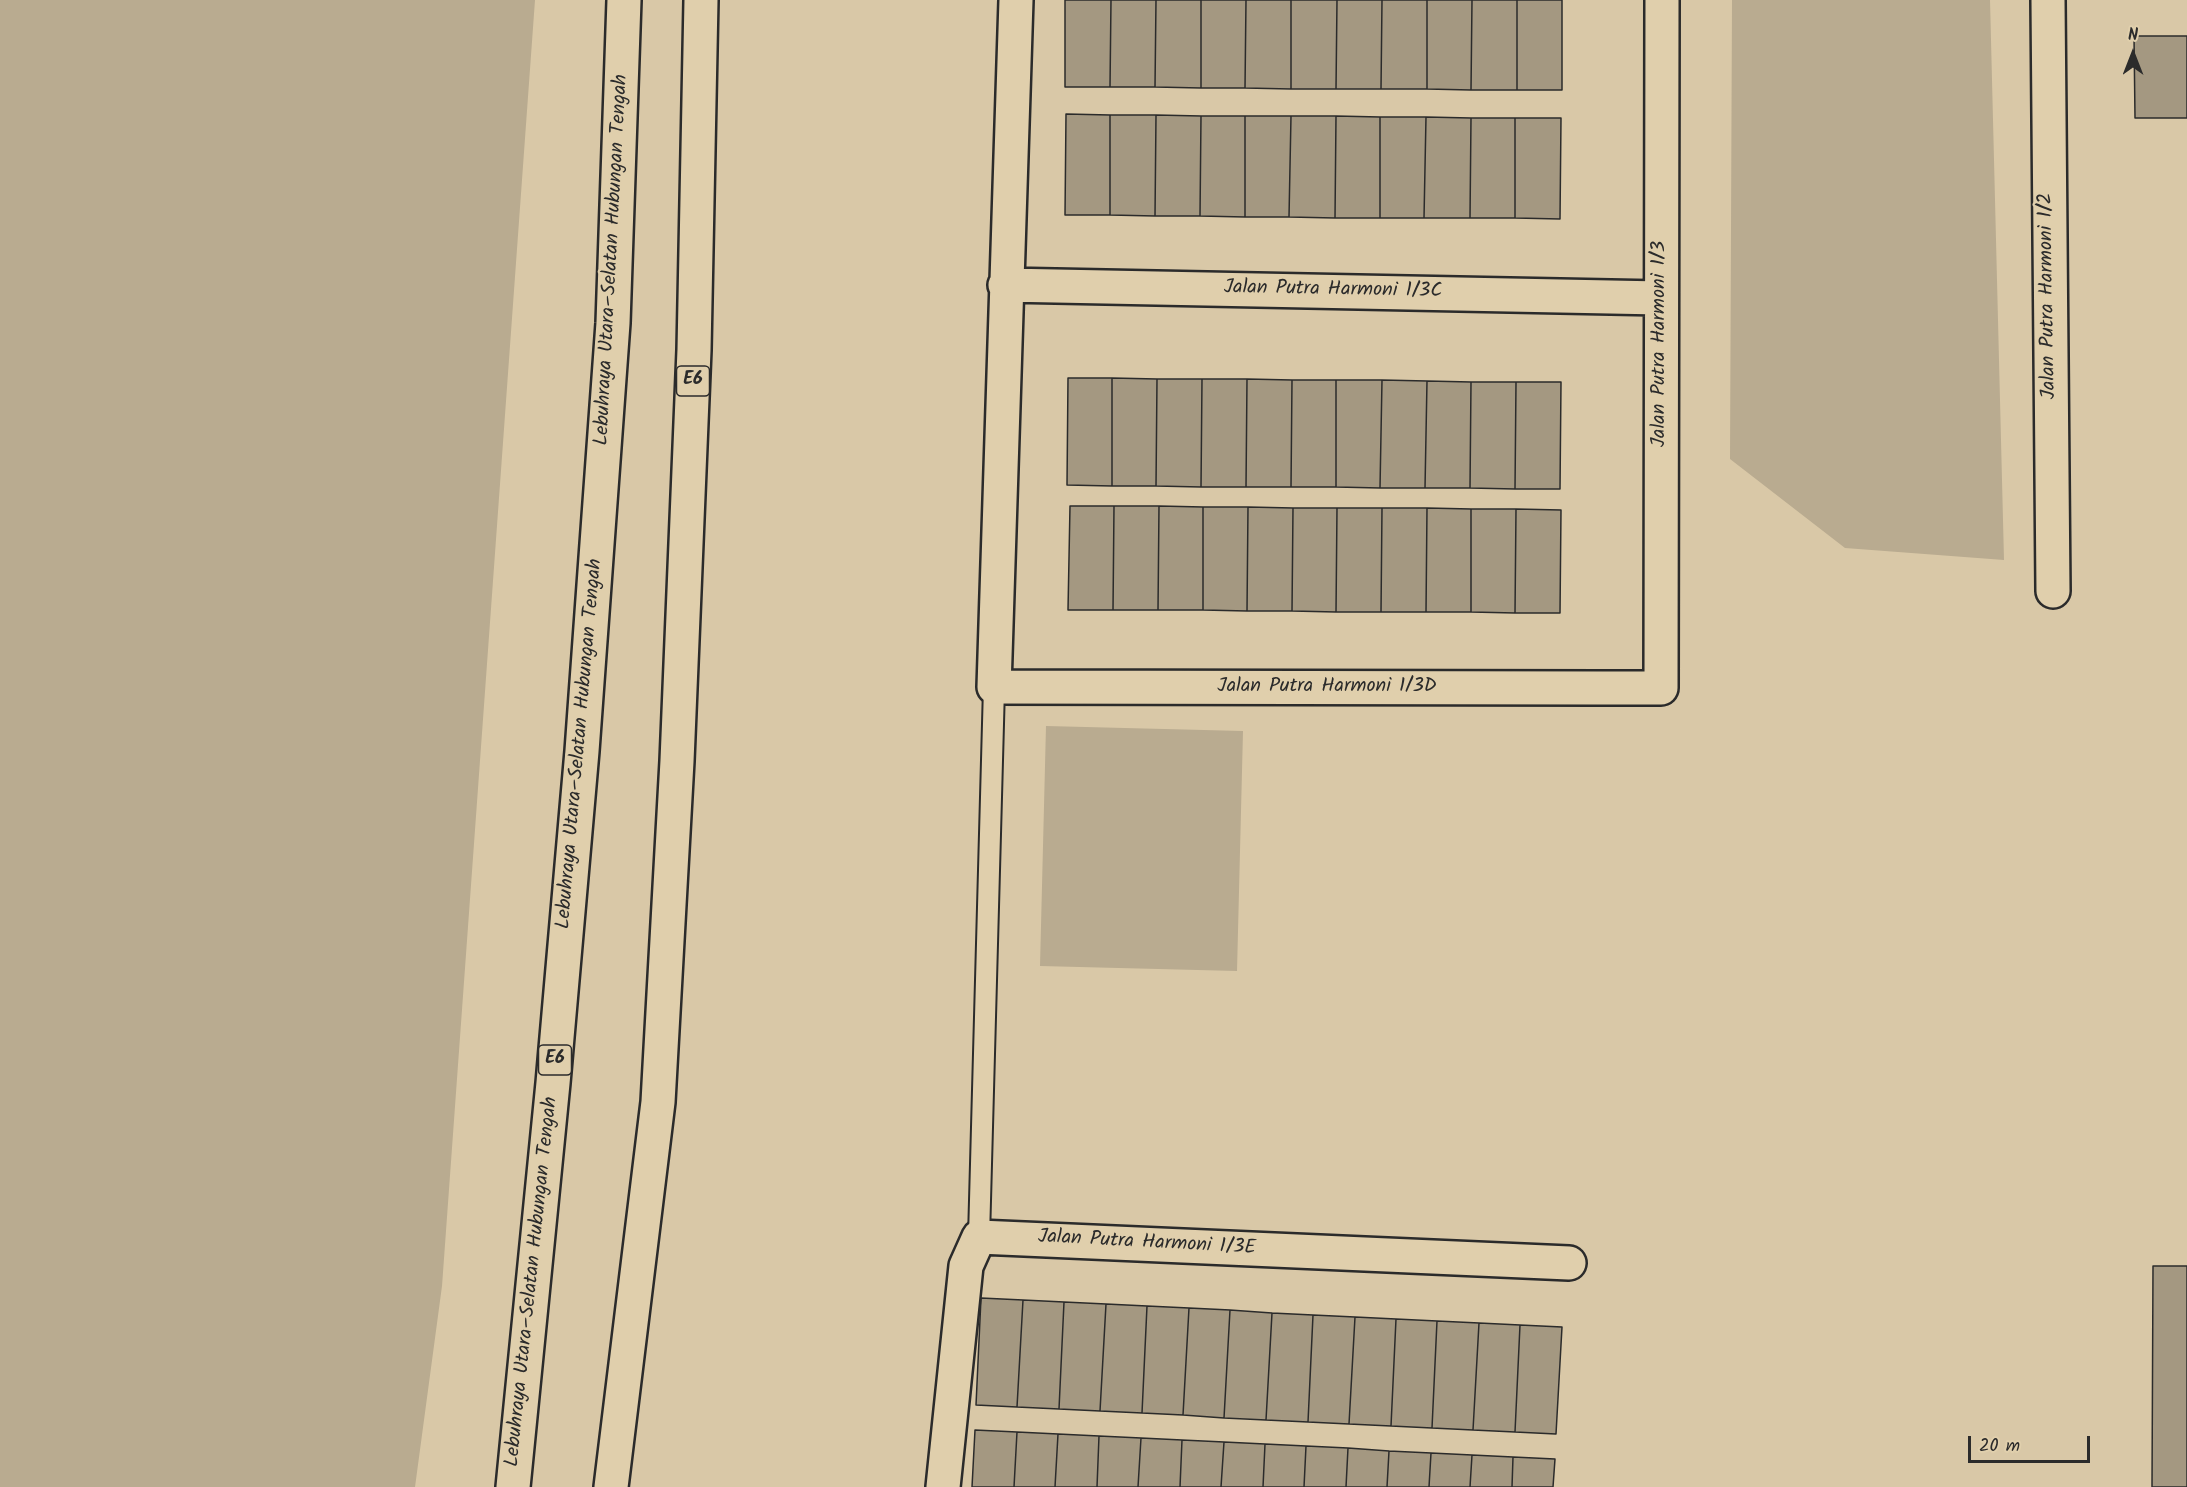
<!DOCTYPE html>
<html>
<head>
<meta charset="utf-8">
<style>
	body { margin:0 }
	#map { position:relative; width:2187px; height:1487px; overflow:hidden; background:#d9c8a7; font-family:Kalam,sans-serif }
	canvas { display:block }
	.north { position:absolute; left:2103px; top:24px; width:60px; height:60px; -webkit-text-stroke:4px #e0cfac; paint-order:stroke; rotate:0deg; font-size:16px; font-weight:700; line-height:24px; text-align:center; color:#2b2b2b }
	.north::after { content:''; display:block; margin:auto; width:21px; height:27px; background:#2b2b2b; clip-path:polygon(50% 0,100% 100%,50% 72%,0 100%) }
	.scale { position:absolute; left:1968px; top:1436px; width:122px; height:27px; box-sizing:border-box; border:3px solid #2b2b2b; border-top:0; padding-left:8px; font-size:18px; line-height:21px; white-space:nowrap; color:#2b2b2b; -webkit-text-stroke:4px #e0cfac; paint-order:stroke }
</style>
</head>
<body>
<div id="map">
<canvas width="2187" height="1487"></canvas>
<div class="north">N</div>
<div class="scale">20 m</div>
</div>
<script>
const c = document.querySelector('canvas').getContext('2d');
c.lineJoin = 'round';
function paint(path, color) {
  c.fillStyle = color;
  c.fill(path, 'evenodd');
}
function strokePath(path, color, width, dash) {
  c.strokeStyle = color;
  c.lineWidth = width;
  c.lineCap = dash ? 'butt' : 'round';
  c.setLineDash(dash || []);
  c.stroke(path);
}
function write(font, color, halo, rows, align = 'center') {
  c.font = font + ' Kalam,sans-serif';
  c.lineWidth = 4.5;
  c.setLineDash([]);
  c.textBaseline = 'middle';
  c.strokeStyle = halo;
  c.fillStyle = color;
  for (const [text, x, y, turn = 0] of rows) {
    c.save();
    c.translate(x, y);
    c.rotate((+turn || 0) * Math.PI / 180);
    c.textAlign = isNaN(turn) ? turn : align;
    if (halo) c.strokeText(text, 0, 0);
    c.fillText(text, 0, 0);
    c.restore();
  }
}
const green = new Path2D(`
	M0 0H535L442 1286 415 1487H0Z
	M1732 0H1990L2004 560 1845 548 1730 459Z
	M1046 726 1243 731 1237 971 1040 966Z`);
const building = new Path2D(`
	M1065 0H1111L1110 87H1065Z
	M1111 0H1156L1155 87H1110Z
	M1156 0H1201V88L1155 87Z
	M1201 0H1246L1245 88H1201Z
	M1246 0H1291V89L1245 88Z
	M1291 0H1337L1336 89H1291Z
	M1337 0H1382L1381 89H1336Z
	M1382 0H1427V89H1381Z
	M1427 0H1472L1471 90 1427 89Z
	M1472 0H1517V90H1471Z
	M1517 0H1562V90H1517Z
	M2134 36H2187V118H2135Z
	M1066 114 1110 115V215H1065Z
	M1110 115H1156L1155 216 1110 215Z
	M1156 115 1201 116 1200 216H1155Z
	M1201 116H1245V217L1200 216Z
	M1245 116H1291L1289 217H1245Z
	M1291 116H1336L1335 218 1289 217Z
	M1336 116 1380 117V218H1335Z
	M1380 117H1426L1424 218H1380Z
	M1426 117 1471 118 1470 218H1424Z
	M1471 118H1515V218H1470Z
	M1515 118H1561L1560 219 1515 218Z
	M1068 378H1112V486L1067 485Z
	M1112 378 1157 379 1156 486H1112Z
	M1157 379H1202L1201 487 1156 486Z
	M1202 379H1247L1246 487H1201Z
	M1247 379 1292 380 1291 487H1246Z
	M1292 380H1336V487H1291Z
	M1336 380H1382L1380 488 1336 487Z
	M1382 380 1427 381 1425 488H1380Z
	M1427 381 1471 382 1470 488H1425Z
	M1471 382H1516L1515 489 1470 488Z
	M1516 382H1561L1560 489H1515Z
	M1070 506H1114L1113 610H1068Z
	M1114 506H1159L1158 610H1113Z
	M1159 506 1203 507V610H1158Z
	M1203 507H1248L1247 611 1203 610Z
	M1248 507 1293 508 1292 611H1247Z
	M1293 508H1337L1336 612 1292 611Z
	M1337 508H1382L1381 612H1336Z
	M1382 508H1427L1426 612H1381Z
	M1427 508 1471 509V612H1426Z
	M1471 509H1516L1515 613 1471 612Z
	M1516 509 1561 510 1560 613H1515Z
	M2153 1266H2187V1487H2152Z
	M981 1298 1023 1300 1017 1407 976 1405Z
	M1023 1300 1064 1302 1059 1409 1017 1407Z
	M1064 1302 1106 1304 1100 1411 1059 1409Z
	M1106 1304 1147 1306 1142 1413 1100 1411Z
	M1147 1306 1189 1308 1183 1415 1142 1413Z
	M1189 1308 1230 1310 1224 1418 1183 1415Z
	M1230 1310 1272 1313 1266 1420 1224 1418Z
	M1272 1313 1313 1315 1308 1422 1266 1420Z
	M1313 1315 1355 1317 1349 1424 1308 1422Z
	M1355 1317 1396 1319 1391 1426 1349 1424Z
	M1396 1319 1437 1321 1432 1428 1391 1426Z
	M1437 1321 1479 1323 1473 1430 1432 1428Z
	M1479 1323 1520 1325 1515 1432 1473 1430Z
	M1520 1325 1562 1327 1556 1434 1515 1432Z
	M975 1430 1017 1432 1014 1487H972Z
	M1017 1432 1058 1434 1055 1487H1014Z
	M1058 1434 1099 1436 1097 1487H1055Z
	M1099 1436 1141 1438 1138 1487H1097Z
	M1141 1438 1182 1440 1180 1487H1138Z
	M1182 1440 1224 1442 1221 1487H1180Z
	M1224 1442 1265 1444 1263 1487H1221Z
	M1265 1444 1306 1446 1304 1487H1263Z
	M1306 1446 1348 1448 1346 1487H1304Z
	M1348 1448 1389 1451 1387 1487H1346Z
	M1389 1451 1431 1453 1429 1487H1387Z
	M1431 1453 1472 1455 1470 1487H1429Z
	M1472 1455 1513 1457 1512 1487H1470Z
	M1513 1457 1555 1459 1553 1487H1512Z`);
const lane = new Path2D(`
	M979 1237 994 687`);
const street = new Path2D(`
	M1016 0 994 687 1602 688H1661L1662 0
	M2048 0 2053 591
	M1005 285 1661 298
	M943 1487 966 1266 979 1237 1569 1263`);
const highway = new Path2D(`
	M513 1487 553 1083 582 751 613 323 624 0
	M611 1487 658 1102 677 761 694 350 701 0`);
const shields = [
	[693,381,33],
	[555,1060,33]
];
const shieldNames = [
	["E6",693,381],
	["E6",555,1060]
];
const streetNames = [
	["Lebuhraya Utara–Selatan Hubungan Tengah",613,260,-87],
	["Jalan Putra Harmoni 1/3C",1333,291,1],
	["Jalan Putra Harmoni 1/2",2049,296,-91],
	["Jalan Putra Harmoni 1/3",1661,344,-90],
	["Jalan Putra Harmoni 1/3D",1327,688],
	["Lebuhraya Utara–Selatan Hubungan Tengah",581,744,-85],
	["Jalan Putra Harmoni 1/3E",1147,1244,3],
	["Lebuhraya Utara–Selatan Hubungan Tengah",533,1282,-84]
];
paint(green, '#b9ab90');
paint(building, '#a49881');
strokePath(building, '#2b2b2b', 1.5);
strokePath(lane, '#2b2b2b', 24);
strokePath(street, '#2b2b2b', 38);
strokePath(highway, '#2b2b2b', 38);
strokePath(lane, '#e0cfac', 20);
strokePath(street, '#e0cfac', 33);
strokePath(highway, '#e0cfac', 33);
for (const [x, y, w] of shields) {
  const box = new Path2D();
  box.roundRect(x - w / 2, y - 15, w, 30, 4.5);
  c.fillStyle = '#e0cfac';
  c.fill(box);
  strokePath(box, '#2b2b2b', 1.5);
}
write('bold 18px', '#2b2b2b', null, shieldNames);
write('20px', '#2b2b2b', '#e0cfac', streetNames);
</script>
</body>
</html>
